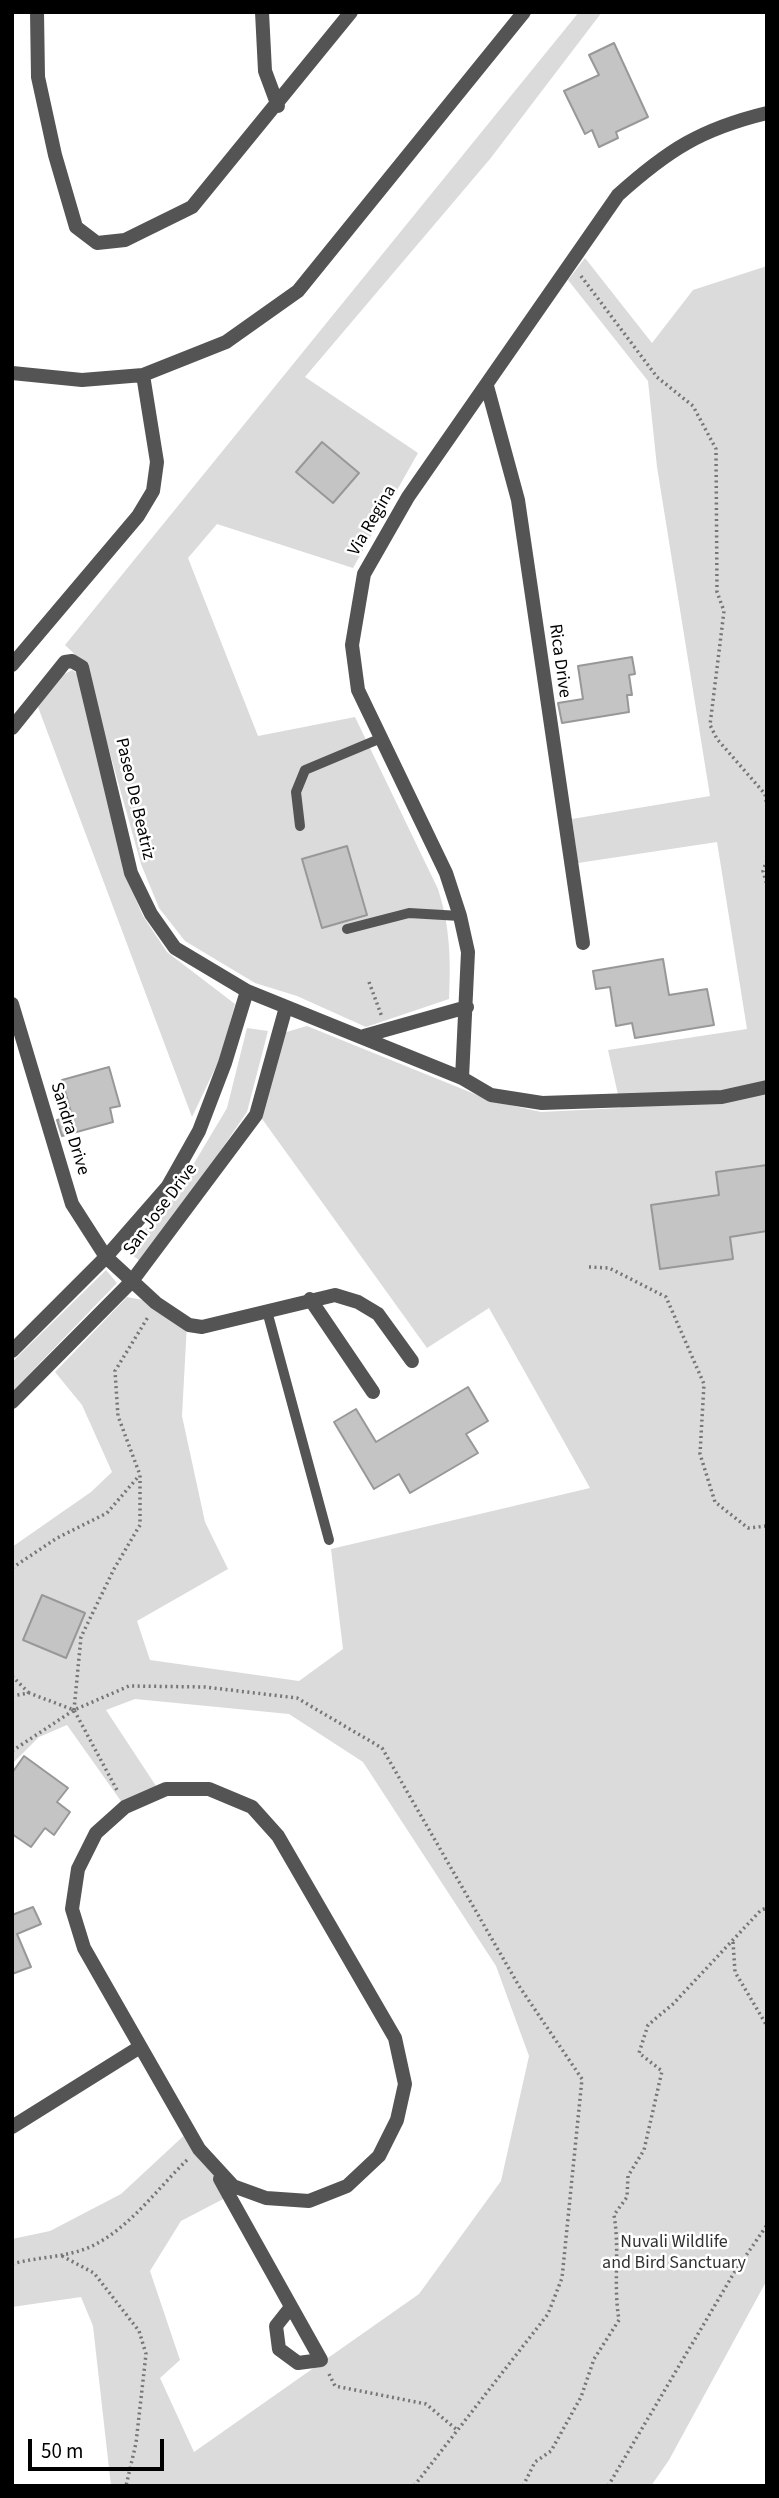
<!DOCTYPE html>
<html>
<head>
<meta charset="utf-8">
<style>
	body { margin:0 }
	#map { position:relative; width:779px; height:2498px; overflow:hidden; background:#fff; font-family:"Source Sans 3",sans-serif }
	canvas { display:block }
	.frame { position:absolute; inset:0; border:14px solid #000; pointer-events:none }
	.scale { position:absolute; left:28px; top:2439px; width:136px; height:32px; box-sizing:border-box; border:4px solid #000; border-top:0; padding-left:9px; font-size:21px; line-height:24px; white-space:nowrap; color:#000; -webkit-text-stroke:5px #fff; paint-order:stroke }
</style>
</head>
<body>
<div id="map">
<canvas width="779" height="2498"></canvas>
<div class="frame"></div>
<div class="scale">50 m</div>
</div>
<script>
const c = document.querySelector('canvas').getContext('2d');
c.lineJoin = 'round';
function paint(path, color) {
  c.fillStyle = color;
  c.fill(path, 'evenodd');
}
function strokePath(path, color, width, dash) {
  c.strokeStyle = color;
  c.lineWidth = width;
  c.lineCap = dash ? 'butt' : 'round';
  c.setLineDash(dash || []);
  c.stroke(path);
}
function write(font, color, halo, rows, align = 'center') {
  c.font = font + ' "Source Sans 3",sans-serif';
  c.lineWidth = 5;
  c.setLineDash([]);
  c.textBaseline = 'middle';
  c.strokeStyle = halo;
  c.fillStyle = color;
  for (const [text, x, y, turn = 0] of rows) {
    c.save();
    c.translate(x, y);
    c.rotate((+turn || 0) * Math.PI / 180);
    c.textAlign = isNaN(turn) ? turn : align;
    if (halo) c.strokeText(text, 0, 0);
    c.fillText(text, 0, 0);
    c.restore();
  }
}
const green = new Path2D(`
	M579 12H602L490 159 305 377 418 453 353 568 217 524 188 558 258 736 355 717 438 889C450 926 451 960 449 999L366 1027 297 996 255 983 185 941 159 908 141 864 85 664 65 645Z
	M585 258 652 343 693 290 767 266V2280L669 2460 651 2486H111L93 2326 81 2297 12 2307V2239L50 2231 121 2194 191 2129 227 2197 181 2221 150 2271 180 2360 160 2378 194 2452 419 2294 501 2181 529 2056 496 1966 363 1762 289 1714 135 1699 106 1710 156 1786 123 1804 67 1725 39 1737 12 1764V1547L91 1492 112 1472 82 1405 55 1372 127 1297 148 1301 187 1323 182 1416 205 1522 228 1569 137 1621 150 1660 299 1681 343 1649 331 1549 590 1488 489 1308 427 1348 260 1116 283 1033 307 1026 492 1101 541 1112 621 1108 608 1050 747 1029 717 842 578 863 572 819 710 796 657 467 648 381 568 280Z
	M72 670 79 675 100 737 123 870 143 916 167 952 235 1004 221 1056 192 1117 38 707 61 676Z
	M247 1028 268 1031 247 1112 180 1210 139 1260 125 1250 171 1202 227 1108Z
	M106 1270 117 1283 12 1392V1362Z`);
const building = new Path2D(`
	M614 43 648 117 616 132 618 138 599 147 592 130 585 134 564 91 599 75 589 55Z
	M322 442 359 473 333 503 296 472Z
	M632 657 635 674 629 675 632 695H627L629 712 562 723 558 703 583 699 578 666Z
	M347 846 367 915 322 928 302 859Z
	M663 959 669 995 707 989 714 1025 635 1038 632 1023 616 1026 610 987 596 989 593 971Z
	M109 1067 120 1106 110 1108 113 1122 62 1136 57 1120 72 1116 62 1080Z
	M767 1165V1231L730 1237 733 1259 660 1269 651 1205 719 1195 716 1172Z
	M468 1387 488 1421 466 1434 478 1453 410 1493 399 1474 374 1489 334 1422 356 1409 376 1442Z
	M42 1595 85 1613 66 1658 23 1640Z
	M24 1756 68 1788 57 1802 70 1812 54 1835 45 1828 31 1847 12 1834V1773Z
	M33 1907 41 1924 17 1934 31 1967 12 1974V1915Z`);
const path = new Path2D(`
	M581 276 657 377 693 406 716 449 717 592 724 611 710 725 717 739 765 794 767 806
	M767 860 763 871 767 885
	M369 982 382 1017
	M589 1267 609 1268 666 1297 704 1384 700 1454 715 1502 748 1528 767 1526
	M12 1568 57 1538 107 1513 138 1477
	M12 1676 29 1693
	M12 1696 29 1693 74 1710 118 1792
	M74 1710 81 1637 114 1569 140 1525V1475L118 1416 115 1371 148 1317
	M12 1751 74 1710 129 1686 205 1687 297 1698 382 1748 519 1986 582 2079 562 2278 548 2314 414 2486
	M733 1942 735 1972 767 2026
	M62 2256 94 2273 139 2331 146 2354 136 2443 126 2486
	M12 2264C40 2256 70 2258 96 2244 132 2225 158 2188 187 2160
	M329 2374 335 2386 426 2404 456 2429
	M523 2486 535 2462 551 2451 581 2397 594 2359 619 2320C613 2285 620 2250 614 2215L627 2197 628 2176 644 2150 662 2071 639 2053 648 2025 673 2004 761 1910 767 1908
	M608 2486 734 2273 767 2225`);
const service = new Path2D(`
	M300 826 296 792 305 770 379 739
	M347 929 409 913 460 916
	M267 1311 329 1540`);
const minor = new Path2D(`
	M37 12 38 77 55 155 76 227 97 243 125 240 192 207 351 12
	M262 12 265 71 278 106
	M12 373 82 380 143 375 226 342 298 291 524 12
	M487 386 518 500 583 943
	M12 665 138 516 153 491 157 462 143 375
	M12 728 65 662 72 661 82 667 131 873 151 914 175 948 247 991 462 1078 491 1095 542 1103 722 1097 767 1087
	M12 1004 72 1204 106 1257 156 1303 189 1325 202 1327 335 1295 358 1302 378 1314 412 1361
	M364 1036 467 1007
	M462 1078 468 952 460 916 446 873 358 690 352 645 364 574 408 497 618 195C668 150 701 129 767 113
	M310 1299 373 1392
	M12 1351 106 1257 168 1186 199 1131 225 1063 247 991
	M12 1402 132 1281 256 1115 286 1007
	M166 1789H209L252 1807 278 1836 395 2038 405 2084 397 2120 379 2156 347 2186 309 2201 266 2198 233 2186 199 2149 84 1948 72 1909 78 1869 96 1833 125 1807Z
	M12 2127 140 2047
	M220 2179 231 2199 321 2360 298 2363 279 2349 276 2326 291 2307`);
const streetNames = [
	["Via Regina",373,521,-60],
	["Rica Drive",559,661,82],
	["Paseo De Beatriz",134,799,77],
	["Sandra Drive",69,1129,73],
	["San Jose Drive",161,1210,-53]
];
const parkNames = [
	["Nuvali Wildlife",674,2243],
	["and Bird Sanctuary",674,2264]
];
paint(green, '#dbdbdb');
paint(building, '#c4c4c4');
strokePath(building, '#989898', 2);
strokePath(path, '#767676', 3.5, [2, 3.5]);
strokePath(service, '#545454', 10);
strokePath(minor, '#545454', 14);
write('18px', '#000', '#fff', streetNames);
write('18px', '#323232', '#fff', parkNames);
</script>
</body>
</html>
